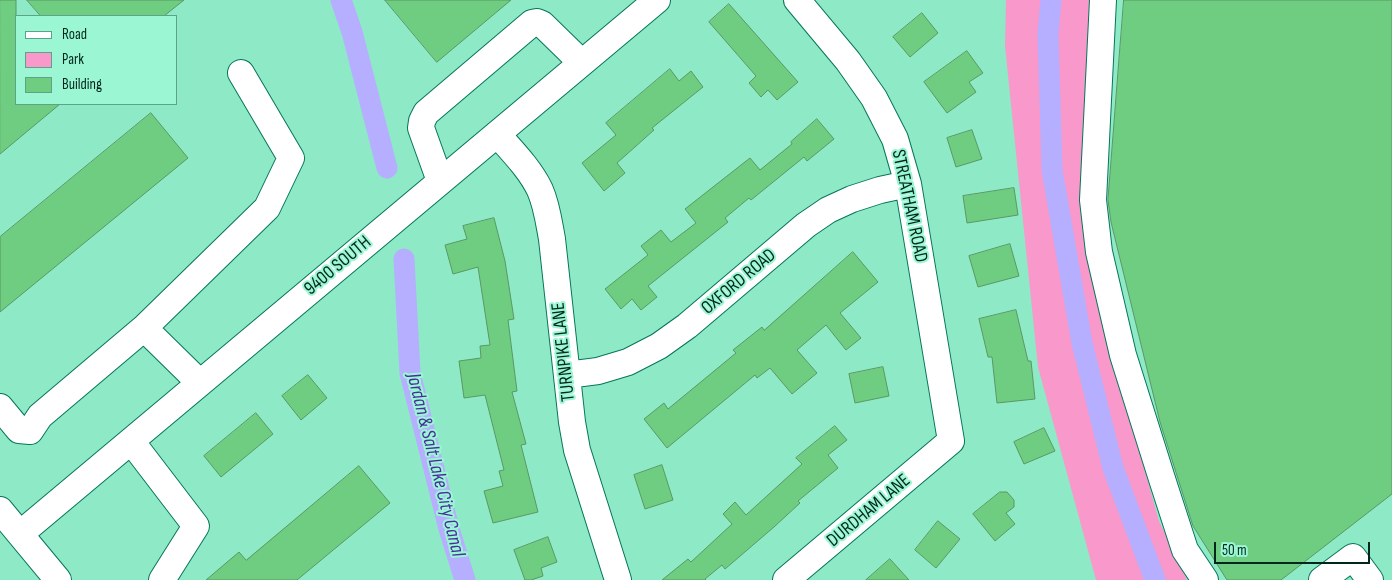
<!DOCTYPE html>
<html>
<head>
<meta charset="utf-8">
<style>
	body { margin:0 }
	#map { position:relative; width:1392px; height:580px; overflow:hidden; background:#8ee9c7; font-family:"Sofia Sans Condensed",sans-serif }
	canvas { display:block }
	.legend { position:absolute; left:15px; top:15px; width:162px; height:90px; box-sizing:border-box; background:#9bf6d4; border:1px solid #5da38a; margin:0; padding:6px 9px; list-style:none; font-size:15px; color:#00271b }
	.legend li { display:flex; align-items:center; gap:10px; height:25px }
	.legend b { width:25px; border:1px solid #5da38a }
	.scale { position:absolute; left:1214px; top:542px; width:156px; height:22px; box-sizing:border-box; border:2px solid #00271b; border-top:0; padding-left:6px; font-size:15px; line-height:18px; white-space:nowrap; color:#00271b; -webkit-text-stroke:4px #9bf6d4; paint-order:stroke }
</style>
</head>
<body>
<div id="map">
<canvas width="1392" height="580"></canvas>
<ul class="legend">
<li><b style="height:6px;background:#fff"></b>Road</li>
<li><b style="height:14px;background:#f998ca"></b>Park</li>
<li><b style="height:14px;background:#6fcd81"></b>Building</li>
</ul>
<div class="scale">50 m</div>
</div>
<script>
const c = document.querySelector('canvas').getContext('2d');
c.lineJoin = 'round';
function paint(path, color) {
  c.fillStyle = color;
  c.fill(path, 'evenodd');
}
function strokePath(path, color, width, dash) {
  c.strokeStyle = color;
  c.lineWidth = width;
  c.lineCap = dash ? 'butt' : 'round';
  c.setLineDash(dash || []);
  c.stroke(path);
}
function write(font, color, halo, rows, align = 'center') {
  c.font = font + ' "Sofia Sans Condensed",sans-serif';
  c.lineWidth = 4;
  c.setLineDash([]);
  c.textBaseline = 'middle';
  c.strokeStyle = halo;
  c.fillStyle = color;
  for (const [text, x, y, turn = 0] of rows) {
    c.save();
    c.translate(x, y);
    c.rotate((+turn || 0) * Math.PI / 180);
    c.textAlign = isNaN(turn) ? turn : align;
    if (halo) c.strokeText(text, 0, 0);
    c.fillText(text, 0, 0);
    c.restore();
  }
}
const green = new Path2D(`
	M1006 0H1096L1086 239 1126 404 1159 521 1187 580H1096L1038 367 1005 46Z`);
const canal = new Path2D(`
	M341 0 352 32 387 168
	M1051 0 1048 34 1052 170 1082 343 1113 468 1155 580
	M404 259 410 373 449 529 465 580`);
const building = new Path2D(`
	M0 0H16V104H60L0 154Z
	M27 0H184L164 16H41Z
	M385 0H511L437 62Z
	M1124 0H1392V494L1281 580H1227L1193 526 1160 422 1111 222 1108 200Z
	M729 4 798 82 777 100 768 90 761 97 749 83 756 76 709 22Z
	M922 13 938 33 910 57 893 37Z
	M967 51 983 73 969 82 976 92 947 113 924 82Z
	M670 69 679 81 691 71 703 87 652 128 654 130 617 163 625 173 604 191 582 163 616 135 606 123Z
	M151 113 188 158 0 312V237Z
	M817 119 834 139 807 161 804 157 751 200 749 198 725 218 728 222 648 286 657 297 641 310 632 299 621 309 605 289 648 255 641 246 661 230 671 242 696 223 685 209 750 158 760 170 792 144 791 142Z
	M972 130 982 159 956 167 947 138Z
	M1014 188 1018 215 967 223 963 196Z
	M494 218 505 261 514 319 508 320 517 391 512 392 526 444 521 445 538 512 493 523 484 491 503 486 499 471 504 470 485 395 464 398 459 361 481 358 480 346 490 345 478 267 453 274 445 245 467 239 463 226Z
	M1010 244 1019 276 978 287 969 256Z
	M853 252 878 282 840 313 861 338 846 350 826 325 797 350 817 373 792 394 770 368 757 378 755 375 667 448 644 419 664 403 668 409 736 353 733 350 762 327 764 330Z
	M1016 310 1028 361H1031L1035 399 997 403 992 357H988L979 319Z
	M883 367 889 396 855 403 849 374Z
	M308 375 327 398 301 420 282 396Z
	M256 413 273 434 221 477 204 456Z
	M835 426 847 440 828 455 838 468 798 501 800 503 774 527 725 569 722 565 705 579 706 580H662L688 559 691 562 732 524 723 514 735 502 746 515 802 464 796 458Z
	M1044 428 1055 451 1024 464 1014 442Z
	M662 465 673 500 645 509 634 475Z
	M359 466 390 503 297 580H206L239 552 246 560Z
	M1000 492H1007L1014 500V507L1006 513 1015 524 995 541 973 514Z
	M938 521 960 539 936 568 915 550Z
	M548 537 557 562 541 568 543 576 531 580H525L514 550Z
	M890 559 909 580H866Z`);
const minor = new Path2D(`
	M1103 0 1093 200 1099 252 1123 355 1162 479 1185 550 1205 580
	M497 134C512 151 530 169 540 190 547 206 549 223 552 239L572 422 577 450 618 580
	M440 181 421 128 422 121 426 113 532 23 537 22 542 24 582 63
	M144 328 267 208 291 158 241 73
	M567 375 598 371 628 362 659 346 687 326 806 225 828 210 852 199 880 190 908 184
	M0 407 19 430 30 431 40 416 144 328 200 383
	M131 441 196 526 162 580
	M0 510 58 580
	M20 534 657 0
	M786 580 951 441 908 184 895 139 874 98 848 61 797 0
	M1322 580 1353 557 1370 580`);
const streetNames = [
	["STREATHAM ROAD",909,206,78],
	["9400 SOUTH",338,266,-40],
	["OXFORD ROAD",739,282,-40],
	["TURNPIKE LANE",564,352,-96],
	["DURDHAM LANE",869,511,-40]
];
const waterNames = [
	["Jordan & Salt Lake City Canal",435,465,76]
];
paint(green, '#f998ca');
strokePath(canal, '#b6aefe', 21);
paint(building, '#6fcd81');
strokePath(building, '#5a9864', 1);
strokePath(minor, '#057659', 28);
strokePath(minor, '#fff', 26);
write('19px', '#00271b', '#9bf6d4', streetNames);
write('italic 20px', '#4b2d9e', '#9bf6d4', waterNames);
</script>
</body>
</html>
